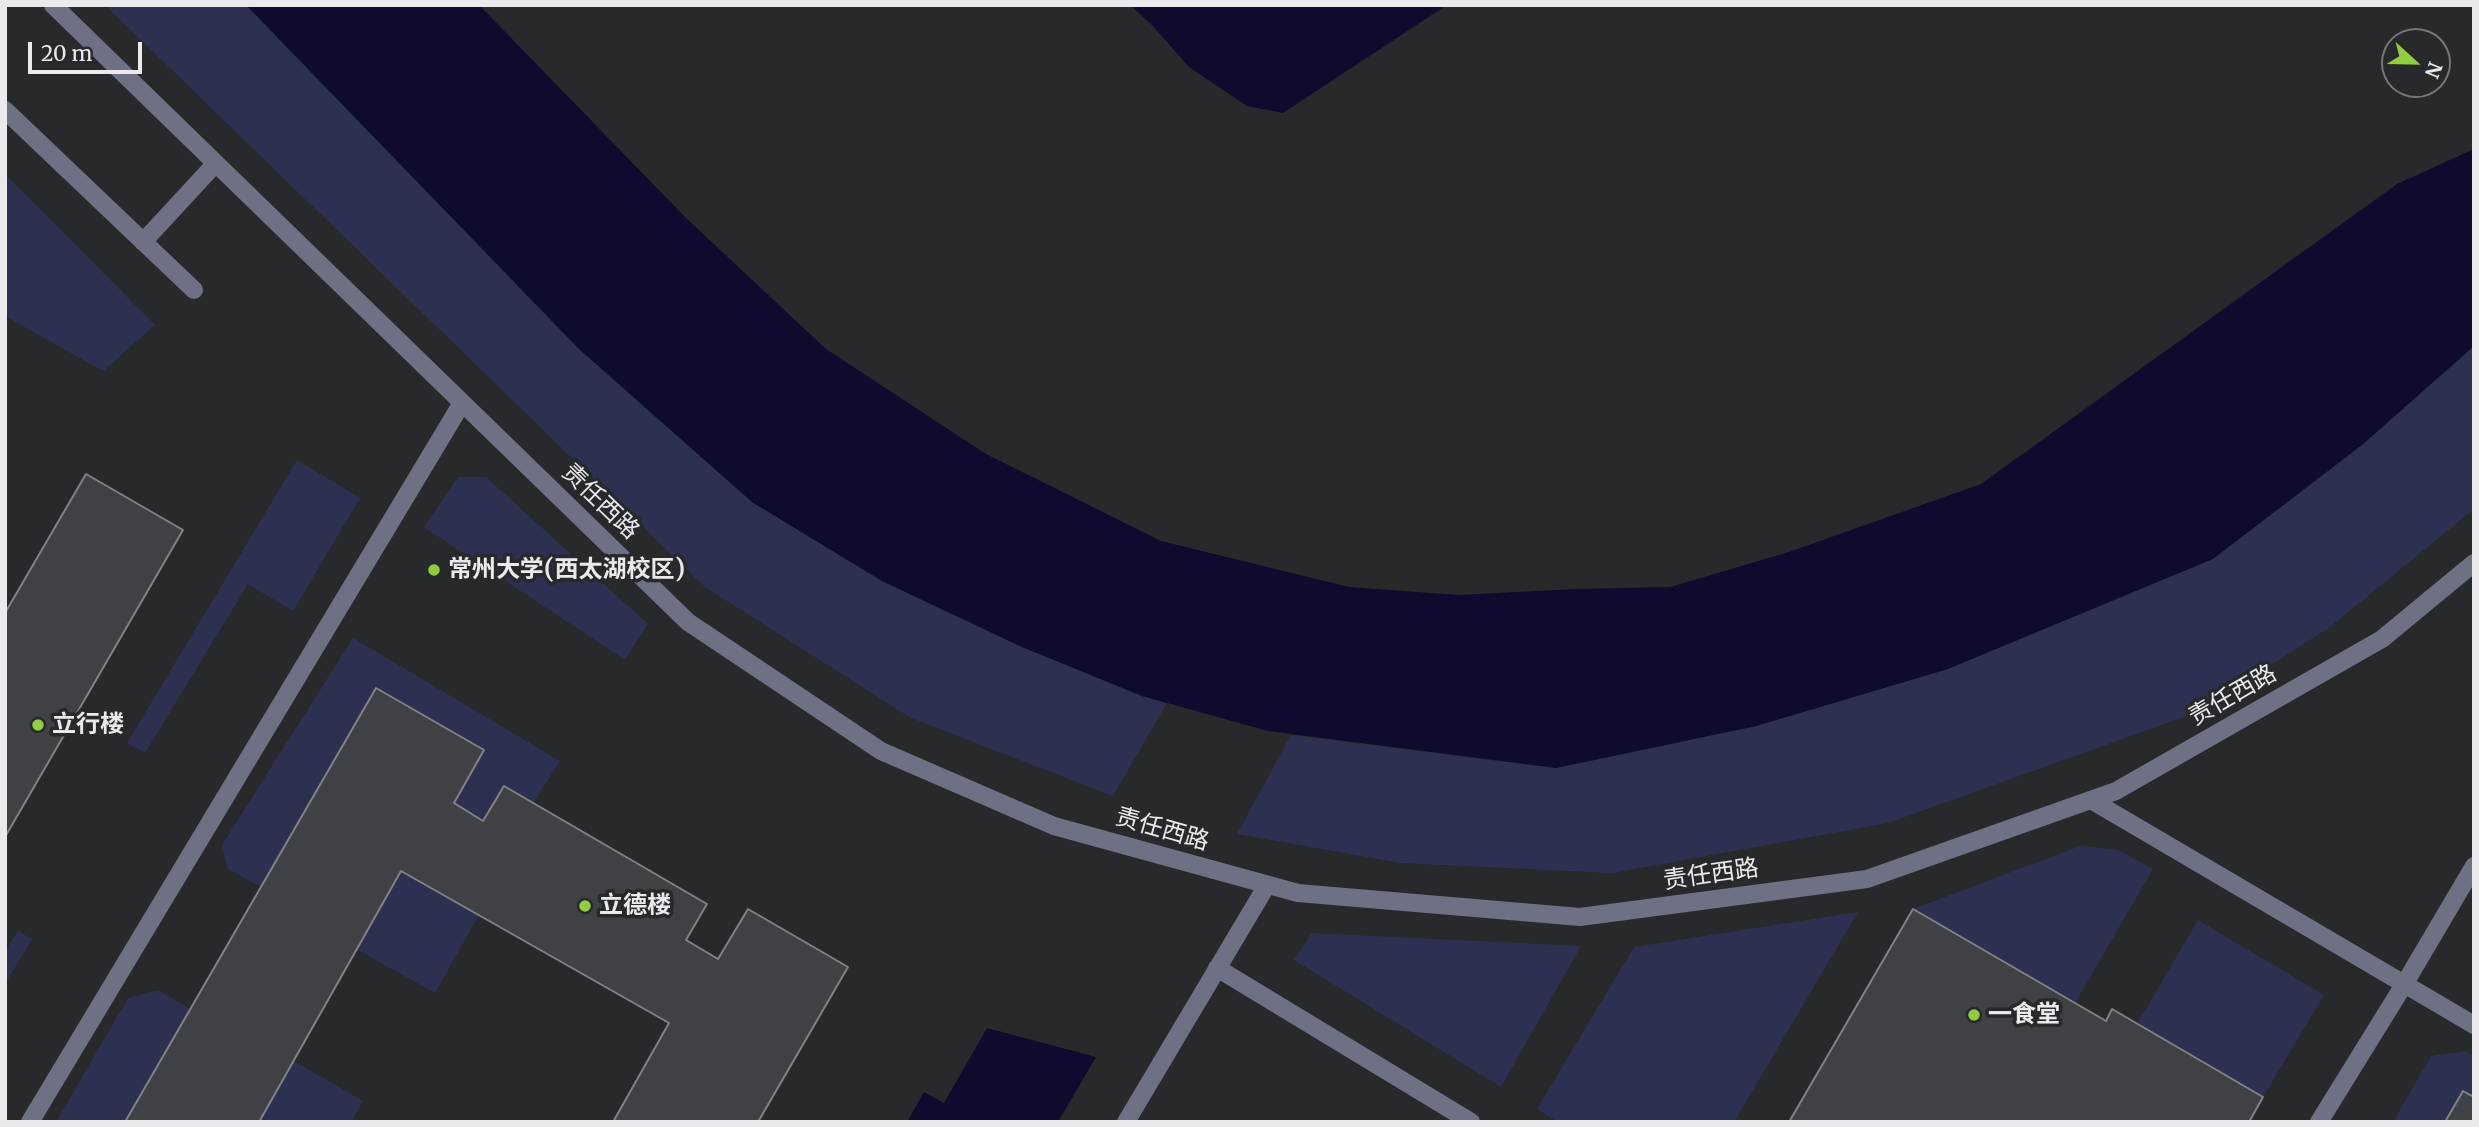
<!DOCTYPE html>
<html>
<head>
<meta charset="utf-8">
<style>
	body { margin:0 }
	#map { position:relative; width:2479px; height:1127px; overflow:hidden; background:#28292b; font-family:Merriweather,serif }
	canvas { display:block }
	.frame { position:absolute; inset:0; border:7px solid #eaeaec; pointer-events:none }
	.north { position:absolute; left:2381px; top:28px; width:70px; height:70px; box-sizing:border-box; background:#28292b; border:2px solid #767678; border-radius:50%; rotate:112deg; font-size:19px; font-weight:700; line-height:28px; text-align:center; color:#eaeaec }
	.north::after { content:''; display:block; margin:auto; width:24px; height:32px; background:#90cd40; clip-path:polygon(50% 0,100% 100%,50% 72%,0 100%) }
	.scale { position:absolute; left:28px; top:42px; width:114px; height:32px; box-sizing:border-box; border:4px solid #eaeaec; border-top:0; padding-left:9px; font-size:21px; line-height:24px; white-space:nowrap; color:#eaeaec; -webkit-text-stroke:5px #28292b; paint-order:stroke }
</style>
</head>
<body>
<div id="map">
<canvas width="2479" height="1127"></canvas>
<div class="frame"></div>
<div class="north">N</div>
<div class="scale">20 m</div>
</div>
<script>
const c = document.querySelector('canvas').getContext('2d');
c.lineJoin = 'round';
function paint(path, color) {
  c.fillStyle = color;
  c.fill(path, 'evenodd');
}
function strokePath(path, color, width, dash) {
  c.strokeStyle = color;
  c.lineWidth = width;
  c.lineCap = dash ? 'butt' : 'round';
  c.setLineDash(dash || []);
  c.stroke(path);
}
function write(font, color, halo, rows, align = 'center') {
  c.font = font + ' Merriweather,"Noto Sans SC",serif';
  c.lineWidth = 7;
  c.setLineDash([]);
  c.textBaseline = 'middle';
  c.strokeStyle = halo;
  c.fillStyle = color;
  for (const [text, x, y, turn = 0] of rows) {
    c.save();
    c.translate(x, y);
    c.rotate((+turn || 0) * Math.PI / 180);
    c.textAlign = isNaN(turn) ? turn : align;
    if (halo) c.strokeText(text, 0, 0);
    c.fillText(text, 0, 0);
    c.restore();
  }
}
const green = new Path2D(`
	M105 5H246L579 349 752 502 882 581 1022 647 1142 696 1167 703 1113 796 911 718 705 587Z
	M5 174 155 325 103 371 5 316Z
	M2474 346V509L2330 627 2198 712 1888 823 1612 873 1401 863 1237 834 1291 735 1556 768 1756 726 1948 669 2362 445Z
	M297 460 360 498 293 611 248 584 145 753 127 743Z
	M458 477H486L648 624 625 660 424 527Z
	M353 638 560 761 533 803 504 786 483 821 454 803 376 688 261 887 228 869 222 845Z
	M2080 846 2118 850 2153 869 2075 1003 1913 909Z
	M401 871 479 915 435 993 356 949Z
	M1858 912 1734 1122H1558L1537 1109 1634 947Z
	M2198 920 2324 995 2263 1097 2137 1024Z
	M18 931 32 939 5 984V951Z
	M1312 933 1581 946 1501 1087 1294 960Z
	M158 990 190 1009 125 1122H56L128 998Z
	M2466 1051 2474 1056V1092L2472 1096 2463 1091 2445 1122H2393L2431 1056Z
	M294 1061 363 1101 351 1122H259Z`);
const water = new Path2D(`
	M246 5H479L686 218 826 349 986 454 1161 541 1349 587 1459 595 1575 589 1670 587 1789 552 1981 484 2397 184 2474 149V346L2362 445 2213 559 1948 669 1756 726 1556 768 1268 731 1142 696 1022 647 882 581 752 502 579 349Z
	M1130 5H1447L1283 113 1247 106 1189 67 1153 26Z
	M987 1028 1096 1057 1058 1122H907L924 1092 944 1103Z`);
const building = new Path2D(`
	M86 474 183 530 5 837V613Z
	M376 688 484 750 454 803 483 821 504 786 707 904 686 940 718 959 748 909 848 967 758 1122H613L669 1023 401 871 259 1122H125Z
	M1913 909 2106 1021 2112 1009 2263 1097 2249 1122H1789Z
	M2463 1091 2472 1096 2474 1092V1122H2445Z`);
const minor = new Path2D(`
	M53 5 688 622 881 751 1054 826 1298 893 1580 917 1867 879 2116 791 2382 639 2474 563
	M5 110 194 290
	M143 242 216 163
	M2091 800 2474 1025
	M1217 968 1471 1122
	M30 1122 462 403
	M1126 1122 1267 885
	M2319 1122 2405 983 2474 866`);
const markers = [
	[434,570,7,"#90cd40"],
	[38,725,7,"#90cd40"],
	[585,906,7,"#90cd40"],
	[1974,1015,7,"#90cd40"]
];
const streetNames = [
	["责任西路",600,502,44],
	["责任西路",2233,696,-30],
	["责任西路",1162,830,16],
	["责任西路",1711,875,-8]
];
const poiNames = [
	["常州大学(西太湖校区)",448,570],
	["立行楼",52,725],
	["立德楼",599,906],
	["一食堂",1988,1015]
];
paint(green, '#2e3052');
paint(water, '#0e0b2f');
paint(building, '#404144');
strokePath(building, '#818285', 2);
strokePath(minor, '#6e7084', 18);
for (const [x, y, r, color] of markers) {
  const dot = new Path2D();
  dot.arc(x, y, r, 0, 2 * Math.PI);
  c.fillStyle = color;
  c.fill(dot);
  strokePath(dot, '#28292b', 2.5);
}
write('24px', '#eaeaec', '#28292b', streetNames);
write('bold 24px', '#eaeaec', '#28292b', poiNames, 'left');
</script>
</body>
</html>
